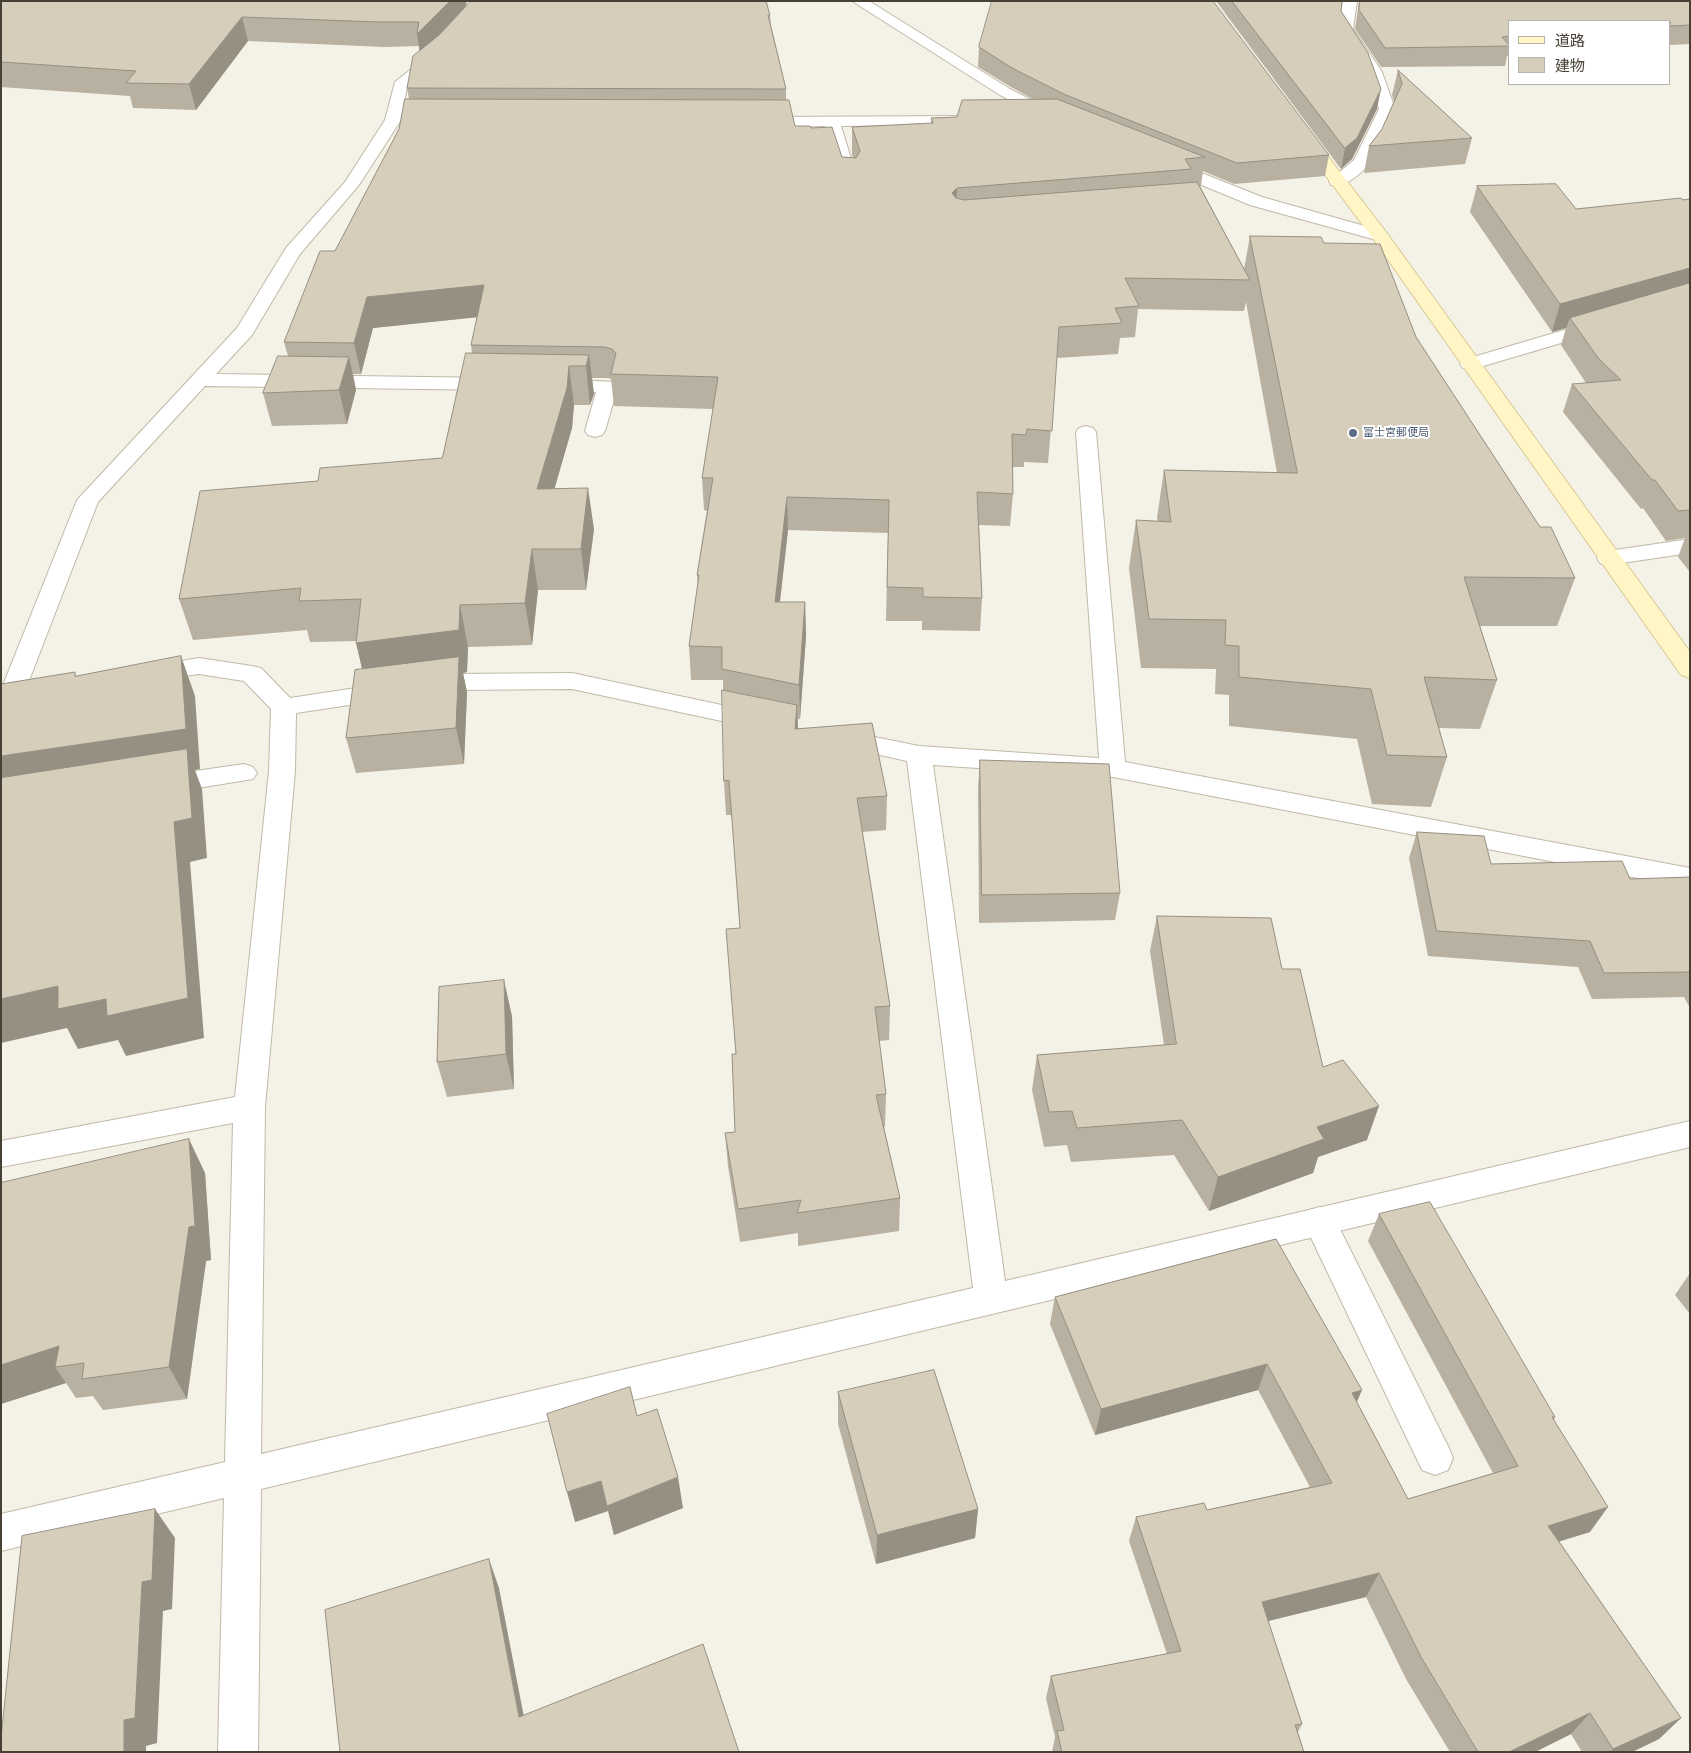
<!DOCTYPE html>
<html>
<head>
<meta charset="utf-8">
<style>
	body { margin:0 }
	#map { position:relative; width:1691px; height:1753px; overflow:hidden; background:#f4f1e6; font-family:"Fira Sans Condensed","Noto Sans JP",sans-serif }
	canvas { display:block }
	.frame { position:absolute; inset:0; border:2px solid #474135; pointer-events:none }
	.legend { position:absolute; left:1508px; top:20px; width:162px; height:65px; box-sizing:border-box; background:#fff; border:1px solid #b5b3ae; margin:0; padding:6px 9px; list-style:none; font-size:15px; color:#474135 }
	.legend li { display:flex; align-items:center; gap:10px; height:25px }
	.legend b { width:25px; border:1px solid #b5b3ae }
</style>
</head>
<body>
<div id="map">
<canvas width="1691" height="1753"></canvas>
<div class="frame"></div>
<ul class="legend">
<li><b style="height:6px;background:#fff5c5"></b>道路</li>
<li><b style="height:14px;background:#d6cdbb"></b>建物</li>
</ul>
</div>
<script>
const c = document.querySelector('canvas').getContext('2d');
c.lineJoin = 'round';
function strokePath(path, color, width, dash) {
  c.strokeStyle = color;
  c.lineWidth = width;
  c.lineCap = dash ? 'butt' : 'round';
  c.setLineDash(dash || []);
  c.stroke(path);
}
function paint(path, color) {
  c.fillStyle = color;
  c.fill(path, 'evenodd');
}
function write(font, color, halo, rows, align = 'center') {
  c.font = font + ' "Fira Sans Condensed","Noto Sans JP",sans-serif';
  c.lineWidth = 4;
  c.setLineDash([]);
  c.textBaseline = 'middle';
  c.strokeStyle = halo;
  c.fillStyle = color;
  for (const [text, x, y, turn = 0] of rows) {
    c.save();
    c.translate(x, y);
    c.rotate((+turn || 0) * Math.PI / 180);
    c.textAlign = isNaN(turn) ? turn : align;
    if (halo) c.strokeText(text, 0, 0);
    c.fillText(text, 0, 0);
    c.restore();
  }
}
const lane = new Path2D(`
	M1319 1207 1331 1211 1448 1446 1453 1458 1448 1470 1435 1475 1422 1470 1303 1221 1307 1211Z`);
const street = new Path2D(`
	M467 1H481V15L442 58 407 87 401 120 359 185 300 254 252 335 216 374 495 378 502 380 505 384 502 388 495 390 205 386 98 502 25 691 22 697 13 699 4 697 1 690 77 500 237 328 286 248 345 182 385 120 395 82 432 52 467 14Z
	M852 1H869L1010 89 1059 114 1061 117 1059 120H1047L1000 95Z
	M1343 1H1357L1353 29 1382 72 1395 109C1388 124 1377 154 1367 166 1360 175 1343 188 1331 185L1329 181 1354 160 1379 109 1366 72 1339 29Z
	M969 116 975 118 977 121 975 124 841 126 858 181 856 185H844L842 181 825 126 757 127 751 125 749 122 751 119 757 117Z
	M1169 160 1262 197 1386 232 1389 236 1386 240 1380 241 1250 205 1163 169 1161 165 1163 161Z
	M1598 320 1605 322 1608 326 1605 330 1470 370 1463 368 1460 364 1463 360Z
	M556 379 615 382 618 386 605 431 602 435 595 437 588 435 585 431 596 392 549 389 546 385 549 381Z
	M1086 426 1093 428 1096 432 1125 762 1690 868V888L1113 777 933 765 1005 1281 1690 1121V1147L261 1489 258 1752H218L224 1498 1 1551V1514L225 1462 233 1123 1 1167V1141L235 1097 269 771 271 709 244 681 199 674 149 681 140 678 137 673 140 668 199 658 252 666 261 668 290 698 389 683 398 685 401 691 398 697 389 699 296 713 295 771 265 1107 261 1454 973 1288 907 761 831 744 827 738 831 732 840 730 919 746 1099 758 1076 432 1079 428Z
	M1690 539V553L1608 565 1600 563 1597 558 1600 553 1608 551Z
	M572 673 759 713 768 715 772 721 768 727 759 729 572 689 455 690 429 693 420 691 417 685 420 679 455 674Z
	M244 764 253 767 257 773 253 779 161 794 152 791 148 785 152 779 161 776Z`);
const secondary = new Path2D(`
	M1304 131 1310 133 1386 232 1690 652V678L1681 675 1374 240 1298 139 1296 136 1298 133Z`);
const wall = new Path2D(`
	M1 1H466L465 7 770 15 771 26 786 89V100L795 126 811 128 842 157H853L852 155V127L931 123V118L957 117 1033 99 1011 87 978 67 979 47 1329 155 1325 176 1234 184 1203 171 1201 186H1200L1244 269 1250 236 1324 243 1416 337 1540 527 1575 578 1557 626H1480L1497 680 1480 729 1439 728 1447 757 1431 807 1372 804 1357 739 1229 726V695L1215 694 1216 669 1141 668 1129 568 1136 520 1158 521 1157 518 1164 470 1277 473 1246 302 1244 311 1138 309 1135 337 1120 338 1118 354 1057 358 1048 463 1024 462V467H1013V494L1010 526 979 525 982 598 980 631 922 630V621H886L888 533 788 530 780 602H805L806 636 800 719H798V728L887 796 886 830 862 832 890 1006 889 1040 879 1041 886 1094 885 1127H884L900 1198 899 1231 798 1246V1233L740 1242 728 1166 725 1133 735 1132 736 1054 740 928 732 815H726L724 781 723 680H691L689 646 698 586 697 575 707 511 704 510 702 478 713 409 614 406 611 379 608 378H592L594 394 590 405H574L572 428 554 488 594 529 586 590H538L532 645 468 647 467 672 463 673 467 692 464 764 356 773 346 738 362 669 356 641 310 642 307 630 193 640 179 599 318 481 442 458 472 353 471 345 477 317 373 328 361 374H353L356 390 347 424 272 426 263 393 288 356 284 342 335 251 399 129 409 99 407 88 419 51V46L384 47 248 41 196 110 133 108 130 96 1 87Z
	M1216 1H1342L1341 11 1377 109 1352 159 1341 169Z
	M1358 1H1690V44L1670 45V21H1510V55L1507 56 1505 66 1381 67 1355 29 1359 2Z
	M1398 70 1472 138 1465 164 1364 173 1369 146 1382 129 1394 102 1392 95Z
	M1477 186 1576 209 1690 199V572L1678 557 1685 538 1666 541 1643 508 1641 509 1563 412 1572 384 1586 383 1561 345 1566 328 1552 332 1470 212Z
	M980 760 1120 893 1115 920 979 923 978 788Z
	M1417 832 1491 864 1630 879 1690 877V1008L1684 997 1592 999 1578 967 1428 956 1409 858Z
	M1157 916 1282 969 1323 1067 1367 1140 1318 1157 1313 1173 1209 1211 1174 1155 1071 1162 1067 1145 1044 1147 1032 1090 1037 1055 1164 1045 1150 951Z
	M512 1016 514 1089 447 1097 437 1062Z
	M205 1173 211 1260 206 1261 187 1399 103 1410 93 1396 76 1398 66 1383 1 1404V1183Z
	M1379 1214 1555 1417 1554 1419 1590 1532 1559 1541 1681 1718 1659 1739 1632 1752H1582L1571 1734 1535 1752H1450L1406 1679 1366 1597 1268 1621 1302 1724 1298 1732 1304 1752H1052L1055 1737 1046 1698 1051 1676 1167 1654 1129 1541 1136 1517 1207 1510 1310 1487 1258 1390 1095 1435 1050 1324 1055 1297 1276 1239 1357 1402 1408 1499 1493 1473 1368 1241Z
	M1690 1273V1314L1675 1295Z
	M838 1392 978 1509 975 1538 876 1564 838 1424Z
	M637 1416 683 1508 614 1535 608 1511 575 1522Z`);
const shadedWall = new Path2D(`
	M450 1H466L465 13 421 59 417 34Z
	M242 17 248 41 196 110 189 84Z
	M1381 89 1377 109 1352 159 1341 169 1345 148Z
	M957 188 956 217 952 193Z
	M1690 268V292L1570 318 1566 328 1552 332 1560 304Z
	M484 285 489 316 373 328 361 374 354 343 367 297Z
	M589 355 594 394 590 405 586 366Z
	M349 357 356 390 347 424 339 390Z
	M569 366 574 405 572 428 543 529 537 489Z
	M588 488 594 529 586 590 581 549Z
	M787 497 788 530 776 635 775 602Z
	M532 549 538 590 532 645 525 603Z
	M805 602 806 636 800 719 799 685Z
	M460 605 468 647 467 672 463 673 467 692 464 764 456 728 366 685 356 643Z
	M181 656 195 696 200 769 195 770 202 789 207 858 190 862 204 1038 126 1056 118 1040 78 1049 67 1028 1 1043V999L58 986 106 999 188 998 1 799V756Z
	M797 705 798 740 795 729Z
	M504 980 512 1016 514 1089 506 1054Z
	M1379 1106 1367 1140 1318 1157 1313 1173 1209 1211 1218 1177 1317 1127Z
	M189 1139 205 1173 211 1260 206 1261 187 1399 169 1367Z
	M59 1346 55 1367 66 1383 1 1404V1365Z
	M1267 1364 1258 1390 1095 1435 1101 1409Z
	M1362 1390 1351 1416 1352 1393Z
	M678 1477 683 1508 614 1535 607 1506Z
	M601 1481 608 1511 575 1522 567 1492Z
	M1608 1507 1590 1532 1532 1550 1548 1526Z
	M155 1509 175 1538 172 1609 163 1611 157 1743 146 1746V1752H124V1720L142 1582Z
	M978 1509 975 1538 876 1564 877 1535Z
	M489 1559 499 1588 529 1743 519 1717Z
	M1379 1573 1366 1597 1252 1625 1262 1602Z
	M1590 1713 1571 1734 1535 1752H1509Z
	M1681 1718 1659 1739 1632 1752H1611L1613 1749Z`);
const building = new Path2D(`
	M1 1H450L417 34 419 22H379L242 17 189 84 126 83 136 71 1 62Z
	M471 1H766L770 15H768L786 89 407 88 413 56 439 35Z
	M992 1H1213L1329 155 1237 163 1066 95 1012 68 979 47Z
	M1232 1H1342L1341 11 1368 53 1381 89 1357 138 1345 148Z
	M1360 1H1690V25L1670 26V21H1510V36L1502 37 1510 46 1385 48 1359 10Z
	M1398 70 1472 138 1369 146 1382 129 1402 84Z
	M405 99 789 100 795 126H810L811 128 832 127 842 157 856 158 860 151 852 127 933 123 931 118 957 117 962 100 1057 99 1205 157 1185 159 1191 169 957 188 952 193 956 198 964 200 1197 182 1250 280 1125 278 1139 306 1115 308 1122 323 1059 327 1052 431 1027 429 1026 435 1012 434 1013 494 977 492 982 598 923 597V588L887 587 889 500 787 497 775 602H805L799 685 722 669V647L689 646 699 575H697L713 478H702L718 377 611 374 616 353 612 349 605 347 471 345 484 285 367 297 354 343 284 342 320 251H335L399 129Z
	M1556 184 1576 209 1681 198 1683 200 1690 199V268L1560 304 1477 186Z
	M1250 236 1321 237 1324 243 1380 244 1416 337 1540 527H1551L1575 578 1464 577 1497 680 1424 677 1447 757 1387 755 1371 689 1239 677V646L1225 645 1226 620 1149 619 1136 520 1171 522 1164 470 1297 473Z
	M1690 283V510L1678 511 1655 480H1652L1572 384 1621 380 1599 359 1570 318Z
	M466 353 589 355 586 366H569L567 388 537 489 588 488 581 549H532L525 603 460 605 459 630 356 643 361 599 299 601 301 588 179 599 200 491 318 481 320 468 442 458Z
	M278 356 349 357 339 390 263 393Z
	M181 656 186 729 1 756V684L75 672V676Z
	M459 657 456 728 346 738 355 670Z
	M722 690 797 705 795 729 872 723 887 796 857 798 890 1006 875 1007 886 1094 876 1095 900 1198 797 1213 801 1200 738 1209 725 1133 735 1132 732 1054H736L726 929 740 928 729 780 724 781Z
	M187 749 192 818 174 822 188 998 107 1016 106 999 58 1009V986L1 999V778Z
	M980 760 1109 764 1120 893 982 895Z
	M1417 832 1484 836 1491 864 1622 861 1630 879 1690 877V972L1604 973 1590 941 1437 931Z
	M1157 916 1271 918 1282 969H1300L1323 1067 1343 1060 1379 1106 1317 1127 1324 1139 1218 1177 1182 1120 1077 1128 1072 1111 1049 1112 1037 1055 1176 1044Z
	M504 980 506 1054 437 1062 439 987Z
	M189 1139 195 1226 189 1227 169 1367 82 1379 84 1363 55 1367 59 1346 1 1365V1183Z
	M1430 1202 1555 1417H1552L1608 1507 1548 1526 1681 1718 1613 1749 1590 1713 1509 1752H1478L1421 1657 1379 1573 1262 1602 1302 1724 1295 1725 1304 1752H1062L1057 1731 1064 1730 1051 1676 1181 1651 1136 1517 1204 1503 1207 1510 1332 1483 1267 1364 1101 1409 1055 1297 1276 1239 1362 1390 1352 1393 1408 1499 1518 1466 1379 1214Z
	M934 1370 978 1509 877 1535 838 1392Z
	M630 1387 637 1416 657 1409 678 1477 607 1506 601 1481 567 1492 547 1414Z
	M155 1509 152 1580 142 1582 135 1718 124 1720V1752H1V1738L22 1536Z
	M489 1559 519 1717 703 1644 739 1752H340L325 1610Z`);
const markers = [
	[1353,433,5,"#5c6f8a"]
];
const farServicenames = [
	["富士宮郵便局",1363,433]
];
strokePath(lane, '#c0b9a8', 2);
strokePath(street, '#c0b9a8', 2);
strokePath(secondary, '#d7c994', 2);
paint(lane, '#fff');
paint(street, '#fff');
paint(secondary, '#fff5c5');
paint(wall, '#b8b0a1');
paint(shadedWall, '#969083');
paint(building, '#d6cdbb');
strokePath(building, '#969083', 1);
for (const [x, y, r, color] of markers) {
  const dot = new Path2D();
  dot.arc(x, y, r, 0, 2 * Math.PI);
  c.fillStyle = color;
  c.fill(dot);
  strokePath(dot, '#fff', 2);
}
write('11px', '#4e5e75', '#fff', farServicenames, 'left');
</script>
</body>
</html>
